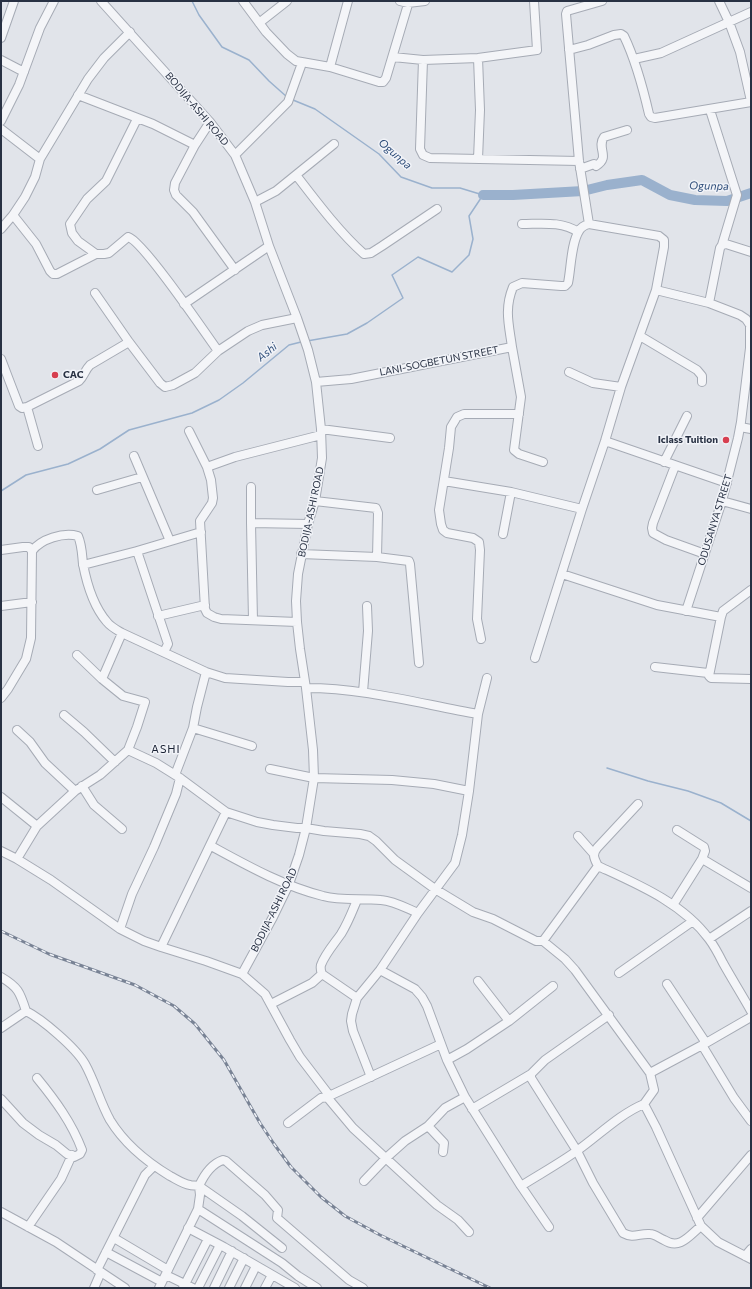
<!DOCTYPE html>
<html>
<head>
<meta charset="utf-8">
<style>
	body { margin:0 }
	#map { position:relative; width:752px; height:1289px; overflow:hidden; background:#e1e4ea; font-family:Commissioner,sans-serif }
	canvas { display:block }
	.frame { position:absolute; inset:0; border:2px solid #283143; pointer-events:none }
</style>
</head>
<body>
<div id="map">
<canvas width="752" height="1289"></canvas>
<div class="frame"></div>
</div>
<script>
const c = document.querySelector('canvas').getContext('2d');
c.lineJoin = 'round';
function strokePath(path, color, width, dash) {
  c.strokeStyle = color;
  c.lineWidth = width;
  c.lineCap = dash ? 'butt' : 'round';
  c.setLineDash(dash || []);
  c.stroke(path);
}
function write(font, color, halo, rows, align = 'center') {
  c.font = font + ' Commissioner,sans-serif';
  c.lineWidth = 3;
  c.setLineDash([]);
  c.textBaseline = 'middle';
  c.strokeStyle = halo;
  c.fillStyle = color;
  for (const [text, x, y, turn = 0] of rows) {
    c.save();
    c.translate(x, y);
    c.rotate((+turn || 0) * Math.PI / 180);
    c.textAlign = isNaN(turn) ? turn : align;
    if (halo) c.strokeText(text, 0, 0);
    c.fillText(text, 0, 0);
    c.restore();
  }
}
const stream = new Path2D(`
	M192 1 199 15 222 47 249 60 269 81 287 97
	M293 100 315 109 379 154 401 177 432 188H460L483 195 469 216 473 239 469 255 452 272 418 257 392 275 403 298 367 323 347 334 307 341
	M1 491 26 475 68 464 100 449 129 430 192 413 219 400 243 383 289 345 301 342
	M607 768 648 781 688 791 721 803 751 821`);
const river = new Path2D(`
	M483 195H513L583 191 607 185 642 180 670 195 695 200 727 201 751 193`);
const minor = new Path2D(`
	M101 1 210 122 235 155 255 202 269 246 297 318 308 350 316 382 321 429 322 458 315 501 308 524 298 574 296 601 297 622 300 649 306 688 313 750 314 778 306 828 299 855 289 884 273 917 242 974
	M243 1 266 32 287 54 296 61 330 67 379 82H383L386 78 409 1
	M400 1 408 3 425 1
	M719 1 729 22 740 52 751 101
	M259 23 287 1
	M1 38 14 1
	M569 50 588 45 614 35 621 34 624 36C636 61 643 88 649 114L651 117 655 118 751 102
	M393 57 423 60 478 58 537 50 534 1
	M634 59 661 53 751 12
	M1 60 24 72
	M423 60 420 149 423 155 430 158 579 161
	M330 67 348 1
	M78 95 153 124 195 145
	M710 110 737 195 722 245
	M137 119 106 181 87 199 70 224 72 233 78 241 96 254H104L109 253 128 237C142 240 206 334 218 351
	M1 121 19 85 40 28 54 1
	M210 122 195 145 175 183 174 190 176 195 193 212 235 270
	M1 129 40 159
	M235 155 288 102 302 63
	M478 159 480 110 478 58
	M580 169 594 164 596 166C611 157 596 148 604 137L627 130
	M296 175C316 201 340 233 364 254L371 253 382 246 437 209
	M255 202 276 191 334 144
	M13 215 36 244 50 271 53 274H57L96 254
	M522 224C541 224 562 221 578 232
	M589 224 579 161 566 14 567 11 602 1
	M1 229 13 215 25 197 35 177 40 159 88 79 104 58 130 32
	M656 290 709 303 740 315 746 319 750 325V348L741 422 738 438 722 501 686 611
	M95 293 129 342 160 383 165 387 173 385 195 373 218 351 248 331 262 325 297 318
	M709 303 720 248 722 245 726 244 751 252
	M184 304 269 246
	M640 336 697 370 702 376V382
	M512 347 521 397 514 450 519 454 543 462
	M1 359 19 406 22 408 27 407 38 446
	M569 372 593 383 621 387
	M316 382 351 379 512 347C509 325 504 309 513 287L522 283 561 286H565L568 283C571 269 571 243 579 231 581 227 585 225 589 224L659 236 664 240V247L656 290 621 387 605 441 582 509 535 658
	M27 407 79 381C84 376 85 370 90 365L129 342
	M740 427 751 429
	M321 429 390 438
	M189 431 207 467
	M605 441 727 483
	M134 456 170 541
	M664 462 687 416
	M675 466 653 523 652 528 653 533 666 540 705 554
	M444 481 511 492 582 509
	M251 487V523L253 620
	M97 490 142 477
	M315 501 376 508 378 513 377 557
	M722 501 751 509
	M251 523 308 524
	M503 534 511 492
	M1 550 23 547H29L32 551
	M137 551 168 644 164 652
	M301 554 377 557 409 561 410 564 419 663
	M83 565 137 551 201 532
	M562 574 657 605 721 617 723 611 751 590
	M1 606 32 602
	M158 616 205 605
	M721 617 709 676 711 678 751 679
	M297 622 221 619 214 617 207 613 205 609 200 521 212 503 213 498 211 480 207 467 235 457 321 435
	M481 639 477 619 480 550 479 542 473 538 447 533 443 530 441 524 439 510 449 448 451 427 457 417 464 414H519
	M655 667 708 673
	M102 679 122 633
	M306 688C364 688 421 704 478 714
	M363 692 368 631 367 606
	M1 698 8 689 26 659 31 638 32 551C41 539 63 532 78 536 82 545 82 555 83 564 87 585 93 606 107 622 111 627 117 630 122 633L206 672 225 678 288 682H305
	M64 715 84 732 115 762
	M193 728 252 746
	M17 730 30 742 45 763 75 791
	M128 750 156 763 180 778 226 812 257 822 273 825 297 828H306L324 831 360 834 369 836 376 841 395 860 435 889 473 912 493 919 536 941H543L565 959 575 970 650 1073 654 1090 644 1104 656 1127 701 1226 718 1242 751 1259
	M270 769 314 778 392 780 434 784 469 791
	M175 775 193 728 197 707 206 672
	M82 786 94 805 122 829
	M1 797 37 826
	M677 830 704 847 705 851 702 859
	M578 836 593 853
	M211 846C246 865 283 886 323 896 341 901 361 898 381 900 394 901 406 908 418 913
	M1 851 17 859 51 880 120 929 144 941 161 947 206 961 242 974 265 994 290 1040 300 1057 329 1095
	M17 859 37 826 75 791 100 775 128 750 137 727 145 702 123 696 102 679 77 655
	M598 866C637 884 683 903 709 939 715 947 719 955 723 963 732 979 742 995 751 1011
	M673 905 702 859 704 860 751 888
	M120 929 132 894 154 847 176 794 180 778
	M709 939 751 911
	M543 941 598 866C594 858 592 855 597 848L638 804
	M161 947 226 812
	M380 970 415 989 422 997 427 1006 447 1060 465 1097 521 1186 549 1227
	M619 973 693 921
	M1 977C18 987 20 992 26 1011 42 1019 76 1048 85 1064 95 1082 100 1102 110 1120 124 1143 147 1162 170 1176 176 1179 183 1184 190 1185 192 1186 196 1185 199 1186 204 1175 211 1164 223 1160L226 1161 265 1195 278 1210 277 1218 349 1280 363 1288
	M478 981 509 1021
	M667 984 706 1043
	M357 998 322 974C321 971 320 969 321 965 325 954 334 944 341 934 348 923 352 912 357 900
	M271 1004 312 983 322 974
	M609 1015 545 1060 531 1074V1078L577 1151 593 1183 623 1233C634 1239 639 1233 650 1234 655 1234 659 1238 664 1240 680 1250 689 1236 701 1226
	M1 1028 26 1011
	M702 1045 734 1098 751 1121
	M447 1060 467 1049 509 1021 553 986
	M650 1073 706 1043 751 1017
	M371 1077 353 1031 351 1021 352 1014 357 998 380 970 418 913 455 863 462 835 469 791 478 714 487 678
	M327 1097 353 1128 415 1185 437 1205 458 1220 469 1232
	M1 1099 23 1123 39 1135 56 1145 67 1154 74 1157 80 1154 82 1150C72 1123 55 1100 37 1078
	M472 1109 531 1074
	M288 1123 321 1098 327 1097 441 1044
	M428 1126 444 1143 443 1152
	M364 1181 386 1158 405 1141 428 1126 445 1108 465 1097
	M199 1186 242 1216 282 1248
	M521 1186C540 1174 560 1163 578 1150 599 1135 620 1114 644 1104
	M198 1209 282 1263 298 1276 317 1288
	M1 1212 56 1242 125 1288
	M697 1218 751 1155
	M28 1227 61 1179 72 1155
	M188 1228 224 1247 295 1288
	M114 1238 168 1270
	M106 1252 162 1282
	M745 1256 751 1249
	M97 1270 145 1175 154 1166
	M166 1275 193 1288
	M94 1288 101 1272
	M159 1288 198 1209 200 1195 199 1186
	M183 1288 208 1239
	M198 1288 220 1245
	M214 1288 232 1251
	M229 1288 244 1258
	M245 1288 256 1266
	M265 1288 272 1275`);
const rail = new Path2D(`
	M1 931 49 954 135 985 174 1006 195 1024 224 1060 260 1123 274 1144 291 1167 321 1197 345 1216 380 1235 490 1288`);
const markers = [
	[55,375,4,"#d73f50"],
	[726,440,4,"#d73f50"]
];
const streetNames = [
	["BODIJA-ASHI ROAD",197,109,50],
	["LANI-SOGBETUN STREET",439,361,-11],
	["BODIJA-ASHI ROAD",311,512,-78],
	["ODUSANYA STREET",715,520,-73],
	["BODIJA-ASHI ROAD",274,910,-64]
];
const poiNames = [
	["CAC",63,375],
	["Iclass Tuition",718,440,"right"]
];
const waterNames = [
	["Ogunpa",395,154,41],
	["Ogunpa",709,186,1],
	["Ashi",267,352,-39]
];
const neighbourhoodNames = [
	["ASHI",166,749]
];
strokePath(stream, '#9ab1cd', 1.5);
strokePath(river, '#9ab1cd', 10);
strokePath(minor, '#a6abb5', 10);
strokePath(minor, '#f4f5f8', 8);
strokePath(rail, '#798395', 3);
strokePath(rail, '#f1f3f8', 1.5, [4.5]);
for (const [x, y, r, color] of markers) {
  const dot = new Path2D();
  dot.arc(x, y, r, 0, 2 * Math.PI);
  c.fillStyle = color;
  c.fill(dot);
  strokePath(dot, '#f1f3f8', 1.5);
}
write('10px', '#283143', '#f1f3f8', streetNames);
write('bold 10px', '#283143', '#f1f3f8', poiNames, 'left');
write('italic 11px', '#2f4e7a', '#f1f3f8', waterNames);
c.letterSpacing = '1px';
write('11px', '#1a2234', '#f1f3f8', neighbourhoodNames);
c.letterSpacing = '0px';
</script>
</body>
</html>
